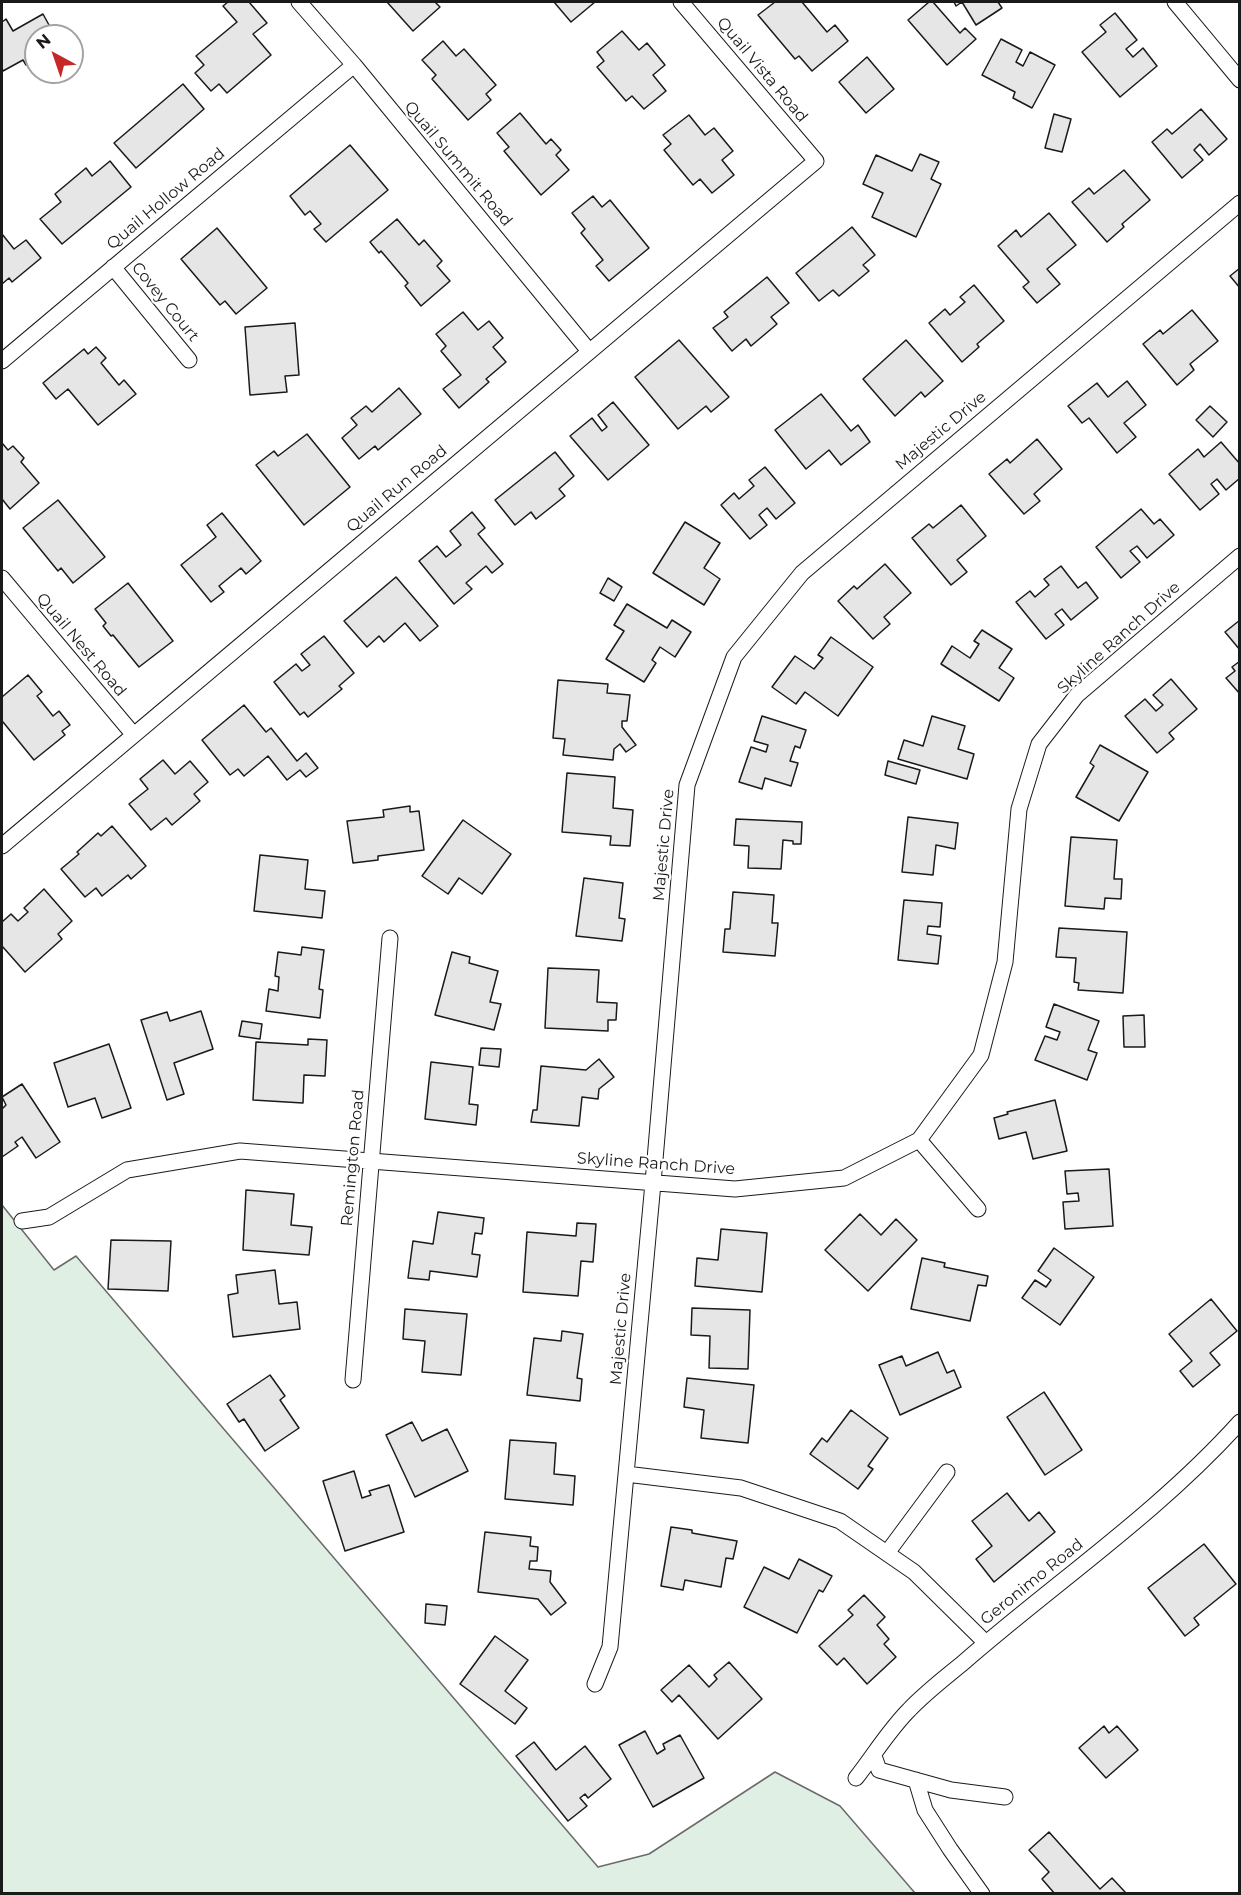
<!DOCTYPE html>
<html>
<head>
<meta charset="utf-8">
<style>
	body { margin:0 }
	#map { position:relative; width:1241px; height:1895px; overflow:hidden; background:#fff; font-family:Montserrat,sans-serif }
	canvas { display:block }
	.frame { position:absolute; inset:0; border:3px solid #1a1a1a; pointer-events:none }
	.north { position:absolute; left:24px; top:24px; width:60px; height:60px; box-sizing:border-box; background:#fff; border:2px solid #a3a3a3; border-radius:50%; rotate:320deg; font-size:16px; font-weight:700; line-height:24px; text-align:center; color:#1a1a1a }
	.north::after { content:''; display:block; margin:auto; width:21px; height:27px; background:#c62828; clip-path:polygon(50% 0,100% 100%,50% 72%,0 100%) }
</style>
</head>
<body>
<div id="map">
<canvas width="1241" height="1895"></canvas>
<div class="frame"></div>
<div class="north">N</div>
</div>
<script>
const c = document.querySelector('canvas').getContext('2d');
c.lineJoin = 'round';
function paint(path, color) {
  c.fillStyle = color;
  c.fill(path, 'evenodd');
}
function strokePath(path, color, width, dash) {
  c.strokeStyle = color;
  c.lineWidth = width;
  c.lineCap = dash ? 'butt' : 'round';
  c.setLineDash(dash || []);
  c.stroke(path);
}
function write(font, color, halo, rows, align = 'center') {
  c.font = font + ' Montserrat,sans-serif';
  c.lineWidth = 4.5;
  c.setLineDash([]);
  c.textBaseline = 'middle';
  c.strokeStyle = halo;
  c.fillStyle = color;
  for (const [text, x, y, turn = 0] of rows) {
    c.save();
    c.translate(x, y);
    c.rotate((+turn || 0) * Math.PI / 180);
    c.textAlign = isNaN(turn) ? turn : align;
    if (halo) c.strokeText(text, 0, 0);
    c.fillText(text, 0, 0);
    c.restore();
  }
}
const green = new Path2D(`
	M2 1205 54 1270 76 1256 598 1867 649 1854 775 1772 840 1806 915 1893H2Z`);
const building = new Path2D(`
	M228 2H249L267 23 253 34 271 55 227 93 219 84 211 91 195 73 204 65 196 56 237 22 223 6Z
	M387 2H435L440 7 413 31Z
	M554 2H595L571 22Z
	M775 2H802L827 32 835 25 848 41 812 71 799 56 795 59 758 15Z
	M929 2H933L960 33 965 28 976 39 947 65 908 20Z
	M954 2H998L1002 8 976 25 962 2 956 6Z
	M1115 13 1137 40 1126 49 1133 57 1143 48 1157 66 1120 97 1082 52 1106 32 1100 25Z
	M43 14 55 36H36V59L26 65 23 60 3 71 2 68V22L6 19 13 31Z
	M622 31 639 50 647 43 665 65 653 75 666 91 644 109 632 96 626 101 597 67 604 61 597 52Z
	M1001 39 1022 50 1016 62 1023 66 1030 52 1055 65 1032 108 1013 98 1015 92 982 75Z
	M443 41 456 56 464 49 496 85 486 94 491 100 468 120 432 79 436 75 422 60Z
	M867 57 894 89 866 113 839 82Z
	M183 84 204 109 136 168 114 143Z
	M1201 109 1227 139 1209 155 1200 144 1194 150 1203 160 1182 178 1152 142 1167 129 1172 134Z
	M520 113 546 144 551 139 561 150 556 155 569 170 541 195 504 151 509 147 497 133Z
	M1054 114 1071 119 1062 152 1045 148Z
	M689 115 705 135 714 128 733 151 722 160 734 175 712 193 700 179 693 185 664 150 671 144 663 135Z
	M350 145 388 190 326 242 314 229 321 224 310 211 305 215 290 196Z
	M920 154 939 162 931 179 941 184 916 237 872 217 883 193 863 184 876 155 912 171Z
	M110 161 131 187 62 244 40 219 61 202 55 194 86 168 92 176Z
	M1124 170 1150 200 1122 224 1124 227 1107 242 1072 202 1089 188 1094 194Z
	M593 196 602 207 610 200 649 248 609 281 596 266 603 260 581 233 585 229 572 213Z
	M1049 213 1076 245 1047 269 1060 284 1037 303 1023 287 1029 282 998 246 1016 230 1021 237Z
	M397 219 419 245 424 240 442 261 437 266 450 281 421 306 405 286 408 283 381 251 379 253 370 242Z
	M852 227 875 255 863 265 869 271 839 296 833 290 819 301 796 273Z
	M217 228 267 288 236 314 225 301 220 305 181 259Z
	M2 234 14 249 26 240 41 258 12 282 9 278 2 284Z
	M1240 268V288L1230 276Z
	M767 277 789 303 771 317 777 324 751 346 746 339 732 351 713 328 728 317 724 312Z
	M974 285 1004 321 977 344 979 347 962 362 929 323 945 309 950 315 965 302 960 297Z
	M1192 310 1218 341 1190 364 1194 370 1177 385 1143 344 1160 330 1163 334Z
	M463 312 478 330 489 321 503 338 493 347 506 362 486 379 489 382 459 408 443 389 461 375 441 351 446 346 436 334Z
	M295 323 299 375 285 376 287 392 250 395 245 327Z
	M679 340 729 397 711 412 706 406 678 429 635 377Z
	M906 340 943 381 925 397 921 392 895 416 863 379Z
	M96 347 106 358 101 363 119 385 124 380 136 394 98 425 68 389 56 399 43 383 84 349 88 354Z
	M1127 381 1146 405 1124 423 1136 437 1117 453 1089 418 1082 423 1068 406 1097 383 1108 397Z
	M399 388 421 414 378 450 375 446 359 459 342 438 357 425 351 418 366 406 372 412Z
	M821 394 851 431 858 425 870 442 841 465 829 450 806 469 775 430Z
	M613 402 649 445 608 480 570 436 592 418 602 431 607 427 598 415Z
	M1210 406 1227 422 1213 437 1196 420Z
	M307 434 350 487 304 525 256 465 274 451 278 456Z
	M1037 439 1062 469 1034 494 1040 501 1024 514 989 474 1007 459 1010 463Z
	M1221 442 1240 464V478L1226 490 1217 479 1211 484 1219 494 1200 510 1169 474 1198 449 1204 457Z
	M2 443 8 450 13 446 24 458 21 462 39 483 10 509 2 499Z
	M555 452 574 476 559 489 565 496 536 519 531 512 515 525 495 500Z
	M765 467 795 503 776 519 767 508 759 515 767 525 750 539 721 505 734 493 739 499 754 486 749 480Z
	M58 500 105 557 73 583 61 568 58 571 23 528Z
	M961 505 986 536 957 560 967 572 951 585 912 538 929 524 933 528Z
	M1141 509 1154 524 1160 519 1174 535 1147 558 1137 546 1130 551 1140 562 1121 578 1096 547Z
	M472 512 485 528 478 534 503 564 492 573 486 566 466 583 472 589 454 604 419 561 437 546 446 557 461 545 450 531Z
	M222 513 261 561 246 574 241 568 219 586 224 592 211 602 181 565 216 537 207 525Z
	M685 522 720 543 704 568 720 579 704 605 653 573Z
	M885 564 911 593 884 617 890 624 873 639 838 601 854 586 857 589Z
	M1061 566 1078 588 1086 582 1098 598 1071 620 1062 609 1055 614 1064 625 1046 639 1016 602 1030 591 1035 597 1049 585 1044 579Z
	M396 577 438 626 420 641 405 623 384 642 379 636 367 647 344 621Z
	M608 578 622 587 614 601 600 593Z
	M128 583 173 641 139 667 113 635 111 636 103 626 106 623 95 609Z
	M627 604 667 628 672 620 691 632 675 657 660 647 652 660 656 663 644 682 606 659 624 631 614 625Z
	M1240 620V650L1225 632Z
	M982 630 1012 649 999 668 1014 678 999 701 941 664 952 646 970 658 979 644 974 641Z
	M324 636 354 673 339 686 342 689 308 717 304 712 300 715 274 682 296 664 302 671 310 665 301 654Z
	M831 637 873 667 838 716 805 692 796 704 772 687 795 656 814 669 823 658 818 655Z
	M1240 661V694L1226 678 1235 671 1232 667Z
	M28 675 42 692 37 696 53 716 59 711 70 725 62 731 65 735 34 760 3 722 2 723V697Z
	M1171 679 1197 709 1169 733 1174 739 1157 753 1125 716 1145 699 1156 711 1163 705 1153 695Z
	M558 680 608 684 607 693 630 695 627 721H622V727L636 745 626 752 620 744 614 749 613 760 563 755 565 739 553 738Z
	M244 705 266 732 271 728 297 761 306 753 318 768 306 777 300 770 287 780 268 756 244 776 238 769 230 775 202 740Z
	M762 716 806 730 800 748 795 746 790 761 798 763 791 786 765 778 762 789 739 782 751 747 766 752 768 745 754 741Z
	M932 716 965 726 958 749 974 754 967 779 898 759 904 740 923 746Z
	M1100 745 1148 772 1119 821 1076 797 1094 766 1090 763Z
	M163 760 175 774 190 761 208 782 194 794 200 801 172 825 166 818 151 830 129 804 148 789 140 779Z
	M888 761 920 770 916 784 885 775Z
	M567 773 615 777 613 808 633 810 630 846 610 845 611 836 562 832Z
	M410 806V812L419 811 424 850 378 856V860L353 863 347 821 384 817 383 810Z
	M908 817 958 823 955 849 936 845 933 875 902 872Z
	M736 819 802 822 801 844H793V841L783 840 781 869 748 868 749 846 734 845Z
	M463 820 511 854 482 894 459 878 448 894 422 876Z
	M112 826 146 866 131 879 128 875 102 896 96 888 85 897 61 869 79 854 77 852 98 833 101 836Z
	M1071 837 1117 840 1114 879H1122L1121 899 1105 898 1104 909 1065 906Z
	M260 855 308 860 305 889 325 891 322 918 254 911Z
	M584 878 623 883 619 918 625 919 622 941 576 936Z
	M44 889 72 921 58 934 62 939 25 972 2 946V922L11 914 18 921 28 912 24 908Z
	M733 892 774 895 772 923H778L775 956 723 952 725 929H730Z
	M904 900 942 903 940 927 928 926 927 934 941 936 938 964 898 960Z
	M1059 928 1127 932 1123 993 1078 990 1079 983 1074 982 1076 958 1056 957Z
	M302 947 324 950 319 989 323 990 320 1018 266 1011 269 989 278 991 279 977 275 976 278 952 301 955Z
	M452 952 470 957 469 963 498 971 490 1002 501 1004 494 1030 435 1015Z
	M548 968 599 970 597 1002 617 1003 616 1020H608V1031L545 1028Z
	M1054 1004 1099 1021 1088 1050 1097 1053 1087 1080 1035 1060 1045 1036 1057 1040 1060 1032 1046 1027Z
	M201 1011 213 1049 174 1063 184 1094 167 1100 141 1020 167 1012 170 1021Z
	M1144 1015 1145 1047H1124L1123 1016Z
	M242 1021 262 1024 260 1039 239 1036Z
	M308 1039 327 1040 325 1076 304 1075 303 1103 253 1100 256 1042 308 1045Z
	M109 1044 131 1108 102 1118 95 1098 68 1107 54 1063Z
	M481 1048 501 1049 499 1067 479 1065Z
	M599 1059 614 1077 599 1089 598 1099 582 1097 579 1126 531 1122 533 1110H537L541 1066 586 1070Z
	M431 1062 473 1067 469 1104 478 1105 476 1125 425 1119Z
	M22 1084 60 1142 36 1158 22 1137 15 1142 18 1146 2 1157V1109L6 1105 2 1097Z
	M1055 1100 1067 1151 1033 1159 1026 1132 999 1139 994 1118 1008 1114 1007 1112Z
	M1109 1169 1113 1226 1065 1229 1063 1202 1079 1201 1078 1193 1067 1194 1065 1171Z
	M246 1190 294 1194 291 1225 312 1227 309 1255 243 1250Z
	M438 1212 484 1218 482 1234 475 1233 472 1254 480 1255 477 1277 430 1271 429 1280 408 1278 413 1241 433 1244Z
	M860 1214 881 1235 896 1219 917 1240 868 1291 825 1250Z
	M577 1223 596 1224 593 1262 581 1261 578 1296 523 1292 527 1232 576 1236Z
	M721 1229 767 1233 762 1292 695 1286 697 1258 718 1260Z
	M111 1240 171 1241 168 1291 108 1289Z
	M1054 1248 1094 1277 1060 1325 1022 1298 1035 1280 1046 1287 1051 1280 1038 1271Z
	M922 1258 945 1263 944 1267 988 1276 986 1286 978 1285 970 1321 911 1309Z
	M275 1270 279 1304 297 1302 300 1329 233 1337 228 1295 238 1293 236 1275Z
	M1211 1299 1237 1331 1210 1353 1220 1365 1193 1387 1180 1371 1192 1361 1169 1334Z
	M692 1308 750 1310 748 1369 709 1368 710 1336 691 1335Z
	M405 1309 467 1314 461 1375 422 1372 425 1341 403 1339Z
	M562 1331 583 1334 577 1378 582 1379 580 1401 527 1395 534 1338 561 1341Z
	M938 1352 947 1373 954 1370 961 1387 900 1415 879 1365 902 1356 906 1366Z
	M270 1375 285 1396 280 1400 299 1428 265 1451 244 1419 239 1422 227 1404Z
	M687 1378 754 1385 748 1443 701 1438 704 1410 684 1407Z
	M1044 1392 1082 1450 1045 1475 1007 1417Z
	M851 1410 888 1438 868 1466 873 1469 858 1489 810 1454 822 1438 827 1442Z
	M412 1422 422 1441 447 1429 468 1471 415 1497 386 1435Z
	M510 1440 556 1443 554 1474 575 1476 573 1505 505 1499Z
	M354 1471 362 1498 371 1495 369 1491 389 1485 404 1532 345 1551 323 1481Z
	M1007 1493 1029 1521 1039 1512 1055 1532 994 1582 976 1559 992 1546 972 1521Z
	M671 1527 692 1530V1533L737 1541 733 1559 726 1558 721 1587 685 1580 683 1590 661 1586Z
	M485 1532 531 1537 530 1546 538 1547 537 1561H530L529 1569 551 1571 550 1582 566 1603 551 1615 538 1599 478 1592Z
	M1204 1544 1236 1584 1194 1618 1199 1625 1185 1636 1148 1588Z
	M799 1559 832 1576 823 1592 819 1590 797 1633 744 1607 764 1567 789 1579Z
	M864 1595 885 1617 877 1625 889 1639 884 1644 896 1657 867 1684 844 1658 837 1665 819 1646 853 1615 848 1610Z
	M426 1604 447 1606 445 1625 425 1623Z
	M495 1636 528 1660 505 1691 527 1708 515 1724 460 1684Z
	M729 1662 762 1699 718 1739 679 1695 672 1702 661 1690 689 1665 709 1687 717 1679 714 1675Z
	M1104 1726 1109 1733 1117 1726 1138 1750 1106 1778 1079 1748Z
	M645 1731 657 1754 665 1749 663 1744 680 1735 704 1778 653 1807 619 1745Z
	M534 1742 556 1770 585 1746 611 1779 588 1798 585 1794 580 1798 587 1806 568 1821 516 1756Z
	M1049 1832 1100 1889 1112 1878 1125 1892 1123 1894H1055L1042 1879 1049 1872 1029 1850Z`);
const street = new Path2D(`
	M299 2 354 65 589 351
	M1175 2 1240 80
	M113 267 189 360
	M2 361 354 65
	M2 578 133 734
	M2 846 816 161 681 2
	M919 1140 978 1209
	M22 1221 49 1217 127 1170 240 1151 735 1189 844 1178 919 1140 981 1055 1005 962 1019 809 1039 744 1077 695 1240 556
	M353 1380 390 938
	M626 1474 741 1488 840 1521 914 1572 986 1643
	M887 1553 947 1472
	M595 1684 610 1647 653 1183 687 785 734 657 802 573 1240 203
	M874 1756 879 1770 951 1790 1005 1797
	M856 1778C874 1755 889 1730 909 1710 926 1692 946 1677 964 1662 1056 1582 1158 1513 1240 1422
	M916 1780 925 1810 950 1849 982 1894`);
const streetNames = [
	["Quail Vista Road",762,70,50],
	["Quail Summit Road",458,164,50],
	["Quail Hollow Road",166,199,-40],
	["Covey Court",165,302,51],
	["Majestic Drive",941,431,-40],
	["Quail Run Road",397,489,-40],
	["Skyline Ranch Drive",1119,638,-42],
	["Quail Nest Road",81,645,50],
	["Majestic Drive",664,845,-85],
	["Remington Road",353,1158,-85],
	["Skyline Ranch Drive",656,1164,4],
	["Majestic Drive",621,1329,-85],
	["Geronimo Road",1032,1582,-39]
];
paint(green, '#e0efe3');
strokePath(green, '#6a6a6a', 1.5);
paint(building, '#e6e6e6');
strokePath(building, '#1a1a1a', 1.5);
strokePath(street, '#1a1a1a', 17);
strokePath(street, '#fff', 15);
write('16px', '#1a1a1a', '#fff', streetNames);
</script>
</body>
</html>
